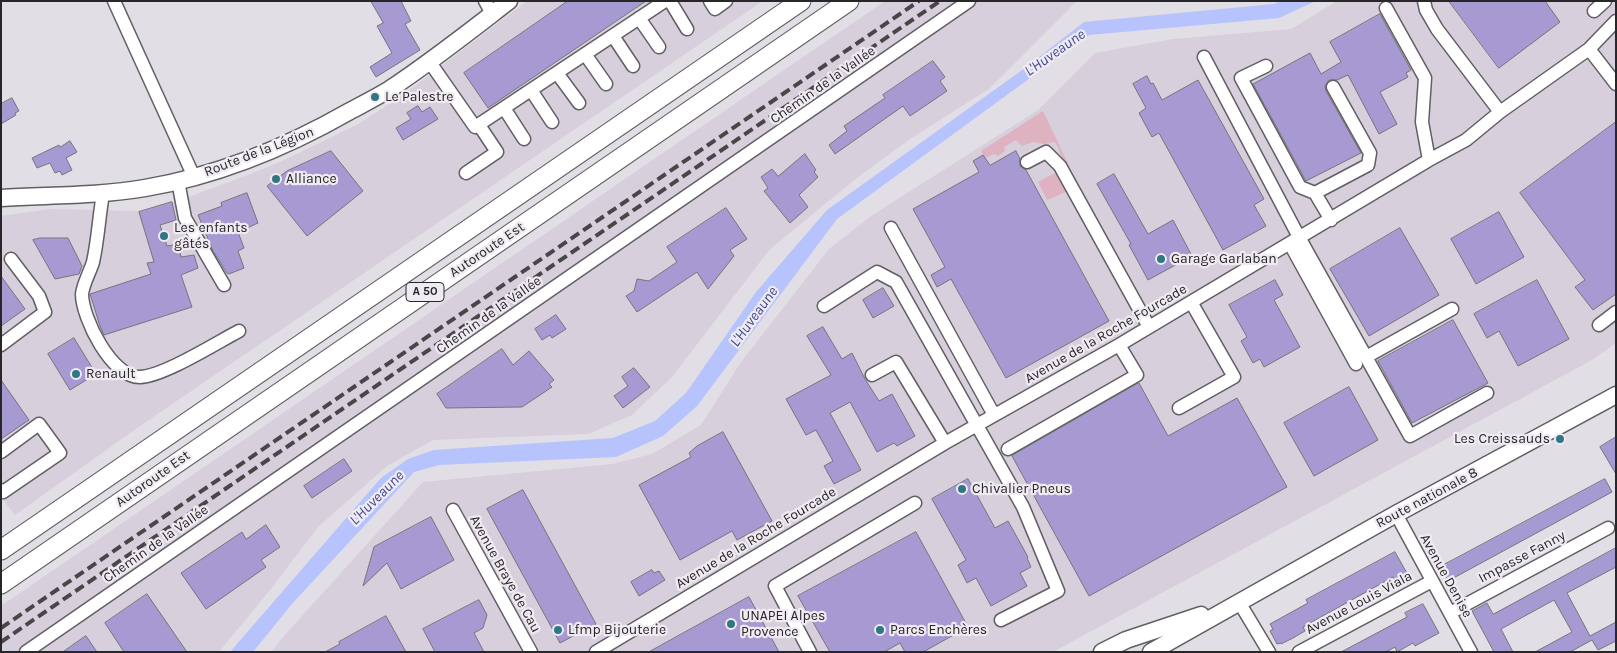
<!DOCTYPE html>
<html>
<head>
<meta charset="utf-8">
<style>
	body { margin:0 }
	#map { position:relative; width:1617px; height:653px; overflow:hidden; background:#e2dee5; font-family:Karla,sans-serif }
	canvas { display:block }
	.frame { position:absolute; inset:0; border:2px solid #272628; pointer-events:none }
</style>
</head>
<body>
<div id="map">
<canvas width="1617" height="653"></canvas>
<div class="frame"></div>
</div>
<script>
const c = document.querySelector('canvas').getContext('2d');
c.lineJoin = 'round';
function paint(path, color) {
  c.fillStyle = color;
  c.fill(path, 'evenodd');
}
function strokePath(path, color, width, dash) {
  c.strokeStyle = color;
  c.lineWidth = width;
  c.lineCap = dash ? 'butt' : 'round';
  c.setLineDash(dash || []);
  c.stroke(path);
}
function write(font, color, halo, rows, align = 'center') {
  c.font = font + ' Karla,sans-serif';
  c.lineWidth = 4.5;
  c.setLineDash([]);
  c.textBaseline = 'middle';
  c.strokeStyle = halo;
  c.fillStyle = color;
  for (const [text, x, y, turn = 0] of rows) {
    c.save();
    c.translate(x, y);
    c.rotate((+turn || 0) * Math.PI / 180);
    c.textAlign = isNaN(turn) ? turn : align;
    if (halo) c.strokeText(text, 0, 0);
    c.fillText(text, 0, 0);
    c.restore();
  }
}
const built = new Path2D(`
	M527 1H763L140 426 15 515 1 497V216L50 209 137 211 178 201 245 176 280 162 360 123 403 95Z
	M885 1H1077L989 89 910 139 857 178 770 249 672 377 632 415 588 434 433 440 387 466 318 527 270 590 219 652H1V606Z
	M1337 1H1616V343L1592 360 1053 652H271L283 637 423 482 612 464 652 454 701 425 741 362 829 249 871 216 1038 110 1095 53 1173 39 1291 29Z`);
const green = new Path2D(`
	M1043 111 1070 168 1066 169 1062 156 1060 154 1059 149 1055 142 1044 144 1033 142 1022 146 1016 140 1004 147 1005 151 998 156 994 154 985 158 981 151Z
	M1057 172 1068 191 1047 200 1038 182Z`);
const water = new Path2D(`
	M1280 1H1316L1279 18 1089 35 837 219 697 406 663 436 616 457 439 465 414 472 291 605 253 652H230L381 478 408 459 434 450 613 438 655 421 686 393 756 292 827 210 1025 68 1084 22 1274 4Z`);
const building = new Path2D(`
	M371 1H401L411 21 405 24 420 50 376 77 370 67 392 53 377 26 383 23Z
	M568 1H646L488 108 464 73Z
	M1449 1H1545L1560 22 1499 68Z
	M1380 14 1411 70 1406 73 1408 77 1380 92 1397 124 1379 134 1348 75 1337 80H1329L1325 86 1326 91 1361 153 1306 181 1253 84 1310 53 1321 74 1341 62 1330 42Z
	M933 61 945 77 940 81 947 91 910 116 903 106 835 154 829 145 847 131 844 126 885 98 883 95Z
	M1147 76 1151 84 1153 83 1162 100 1198 80 1264 199 1254 205 1266 226 1223 250 1159 133 1152 137 1139 113 1146 108 1133 84Z
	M12 98 19 111 15 113 16 115 1 124V104Z
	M418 106 422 112 430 107 438 119 403 140 396 128 411 119 407 113Z
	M1616 122V294L1593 310 1575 287 1585 280 1520 193Z
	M70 141 77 152 66 158 72 170 62 175 60 171 55 173 50 163 37 168 32 158 59 145 60 147Z
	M331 151 363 191 307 236 267 186 287 171Z
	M1016 151 1020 159V166L1026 170 1109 321 1006 378 951 279 937 287 931 275 945 267 913 209 979 172 973 161 983 155 990 165Z
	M805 154 816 170 814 172 818 177 799 195 808 207 790 223 764 191 768 188 761 177 772 169 778 176Z
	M1114 174 1148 234 1173 220 1192 256 1148 280 1129 245 1131 244 1097 184Z
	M247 193 258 223 238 232 244 248 238 251 244 268 229 274 227 273 213 251 198 215 222 206 221 203Z
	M172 202 176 220 160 225 167 246 173 245 174 252H180L181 257 194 255 198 268 181 275 192 307 104 335 100 326 90 294 151 274 147 263 154 262 139 212Z
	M726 208 747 239 730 250 734 256 708 289 697 272 637 312 626 296 634 291 637 279 649 281 677 262 667 247Z
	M1499 212 1524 257 1476 284 1451 239Z
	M1400 228 1439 295 1369 336 1330 269Z
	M40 238H68L82 266 79 274 55 279 33 240Z
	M1 276 25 309 1 326Z
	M1275 280 1283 295 1274 300 1300 347 1264 367 1260 359 1253 363 1241 341 1247 337 1229 305Z
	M1537 280 1569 339 1518 366 1499 331 1487 338 1474 314Z
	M883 288 894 306 873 318 863 300Z
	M556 315 566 329 552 338 550 335 542 340 535 329Z
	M1453 320 1488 383 1412 423 1378 361Z
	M823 327 842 359 852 353 865 379 879 401 892 394 915 436 897 446 894 443 877 452 850 402 830 413 861 470 834 484 824 466 833 461 816 430 806 435 786 399 831 375 807 336Z
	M74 338 96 374 70 390 48 354Z
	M502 349 513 365 529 351 554 380 549 384 552 387 522 407 446 408 437 394Z
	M634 368 650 387 623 408 614 396 628 386 622 377Z
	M1 380 29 420 1 439Z
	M1139 383 1168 436 1237 398 1287 487 1089 596 1012 456Z
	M1349 387 1378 440 1314 476 1284 423Z
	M723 432 772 521 737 540 732 531 680 560 639 485 691 457 689 453 697 446Z
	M1616 437V474L1600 447Z
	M344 459 352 471 312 498 304 486Z
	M968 479 995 528 1008 521 1028 557 1027 558 1031 567 1020 573 1027 586 991 606 976 578 967 583 958 565 966 560 932 499Z
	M1605 479 1612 492 1448 581 1440 567Z
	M523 490 596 624 560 643 487 509Z
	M431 517 454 560 401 589 387 563 363 586 374 547Z
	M266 525 280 547 261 560 266 567 206 609 181 573 242 532 246 539Z
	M916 532 968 627 923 652H905L900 643 884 652H830L798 596Z
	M1616 548V567L1567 593 1590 636 1616 622V641L1598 650 1592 640 1570 652H1535L1572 632 1554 600 1501 629 1513 652H1494L1472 611 1487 603 1493 614Z
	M1395 552 1408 575 1396 582 1393 577 1303 627 1305 631 1293 638 1281 644V643L1277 644 1270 631 1273 629 1270 624 1308 603 1306 600Z
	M652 570 654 573 659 571 665 580 639 596 631 582Z
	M147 594 187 652H124L105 623Z
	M749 597 779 652H649Z
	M479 600 487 615 483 628 474 633 484 652H435L423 629Z
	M1423 604 1439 633 1415 646 1413 643 1397 652 1395 647 1386 652H1341L1407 617 1405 613Z
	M386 616 406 652H325L340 644 339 642Z
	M86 636 97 652H63Z`);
const minor = new Path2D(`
	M114 1 194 177
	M485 1 492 14
	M670 1 687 29
	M710 1 715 9 726 1
	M1424 1 1426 10 1437 29 1500 112
	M1386 8 1425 78 1422 122 1429 160
	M1594 11 1605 1
	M639 18 659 47
	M613 36 633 66
	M1589 49 1616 84
	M585 54 606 84
	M1204 57 1300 239 1366 357 1452 309
	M429 61 475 127 665 1
	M1266 66 1241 78 1300 187 1315 193
	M557 73 579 103
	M531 90 552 122
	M504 108 524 139
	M1027 162 1046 152 1060 166 1149 327
	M466 173 497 152 479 125
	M178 181 185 218 224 285
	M103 194C99 216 98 240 93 262 90 272 83 284 82 294 82 318 112 378 140 377 164 376 216 343 239 331
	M1331 220 1315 193 1368 165 1370 153 1333 87
	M891 228 994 415
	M1290 244 1356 364
	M824 306 877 272 896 282 1023 507 1058 591 1001 620
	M1599 325 1616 312
	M1 345 45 312 39 296 11 259
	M1366 357 1410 436 1487 393
	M872 375 896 362 945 443
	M1179 408 1234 377 1191 302
	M1008 449 1137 375 1119 345
	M1 452 39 424 60 453 3 492 1 490
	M453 510 531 652
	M1396 514 1471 652
	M1239 602 1269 652
	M1450 613 1608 528
	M26 652 969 1
	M596 652 945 443 1119 345 1429 160 1466 140 1500 112 1589 49 1616 21
	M810 652 775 586 915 503
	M1299 652 1432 581`);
const major = new Path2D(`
	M1 198C49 195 98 196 145 188 217 176 287 147 350 111 363 104 377 97 390 89 431 62 470 31 509 1
	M1102 652 1126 640 1201 615
	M1151 652 1396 514 1616 395`);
const highway = new Path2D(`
	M1 550 801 1
	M1 584 849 1`);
const rail = new Path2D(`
	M1 628 919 1
	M1 642 940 1`);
const markers = [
	[375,97,5,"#317685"],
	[276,179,5,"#317685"],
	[164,236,5,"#317685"],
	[1161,259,5,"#317685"],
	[76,374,5,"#317685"],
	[1560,439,5,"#317685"],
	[962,489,5,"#317685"],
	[731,624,5,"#317685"],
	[558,630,5,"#317685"],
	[880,630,5,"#317685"]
];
const shields = [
	[425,292,38]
];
const shieldNames = [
	["A 50",425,292]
];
const streetNames = [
	["Chemin de la Vallée",823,85,-35],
	["Route de la Légion",259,152,-21],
	["Autoroute Est",487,250,-34],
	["Chemin de la Vallée",489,315,-35],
	["Avenue de la Roche Fourcade",1106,334,-30],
	["Autoroute Est",153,479,-35],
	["Route nationale 8",1427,498,-28],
	["Avenue de la Roche Fourcade",756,538,-31],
	["Chemin de la Vallée",156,544,-35],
	["Impasse Fanny",1522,557,-28],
	["Avenue Braye de Cau",505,574,61],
	["Avenue Denise",1446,576,61],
	["Avenue Louis Viala",1359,603,-28]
];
const poiNames = [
	["Le Palestre",385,97],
	["Alliance",286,179],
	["Les enfants",174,228],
	["gâtés",174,244],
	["Garage Garlaban",1171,259],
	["Renault",86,374],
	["Les Creissauds",1550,439,"right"],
	["Chivalier Pneus",972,489],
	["UNAPEI Alpes",741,616],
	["Provence",741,632],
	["Lfmp Bijouterie",568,630],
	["Parcs Enchères",890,630]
];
const waterNames = [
	["L'Huveaune",1055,53,-35],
	["L'Huveaune",754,317,-54],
	["L'Huveaune",377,498,-45]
];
paint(built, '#d8cfdc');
paint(green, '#dfb2c1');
paint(water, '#b6c3fc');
paint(building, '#a799d2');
strokePath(building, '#76757c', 1);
strokePath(minor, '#625e64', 15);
strokePath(major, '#625e64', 19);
strokePath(highway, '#625e64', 21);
strokePath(minor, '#fff', 12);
strokePath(major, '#fff', 16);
strokePath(highway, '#fff', 19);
strokePath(rail, '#484649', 4, [10, 5]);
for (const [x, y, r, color] of markers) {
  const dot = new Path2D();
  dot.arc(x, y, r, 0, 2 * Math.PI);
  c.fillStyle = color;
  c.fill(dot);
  strokePath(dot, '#f0ebf2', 2);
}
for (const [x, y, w] of shields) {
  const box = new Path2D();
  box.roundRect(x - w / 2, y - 9.5, w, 19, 4);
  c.fillStyle = '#f0ebf2';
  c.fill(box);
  strokePath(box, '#272628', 1);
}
write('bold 12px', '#272628', null, shieldNames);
write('14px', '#272628', '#f0ebf2', streetNames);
write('14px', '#272628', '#f0ebf2', poiNames, 'left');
write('italic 15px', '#424c91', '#f0ebf2', waterNames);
</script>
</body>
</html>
